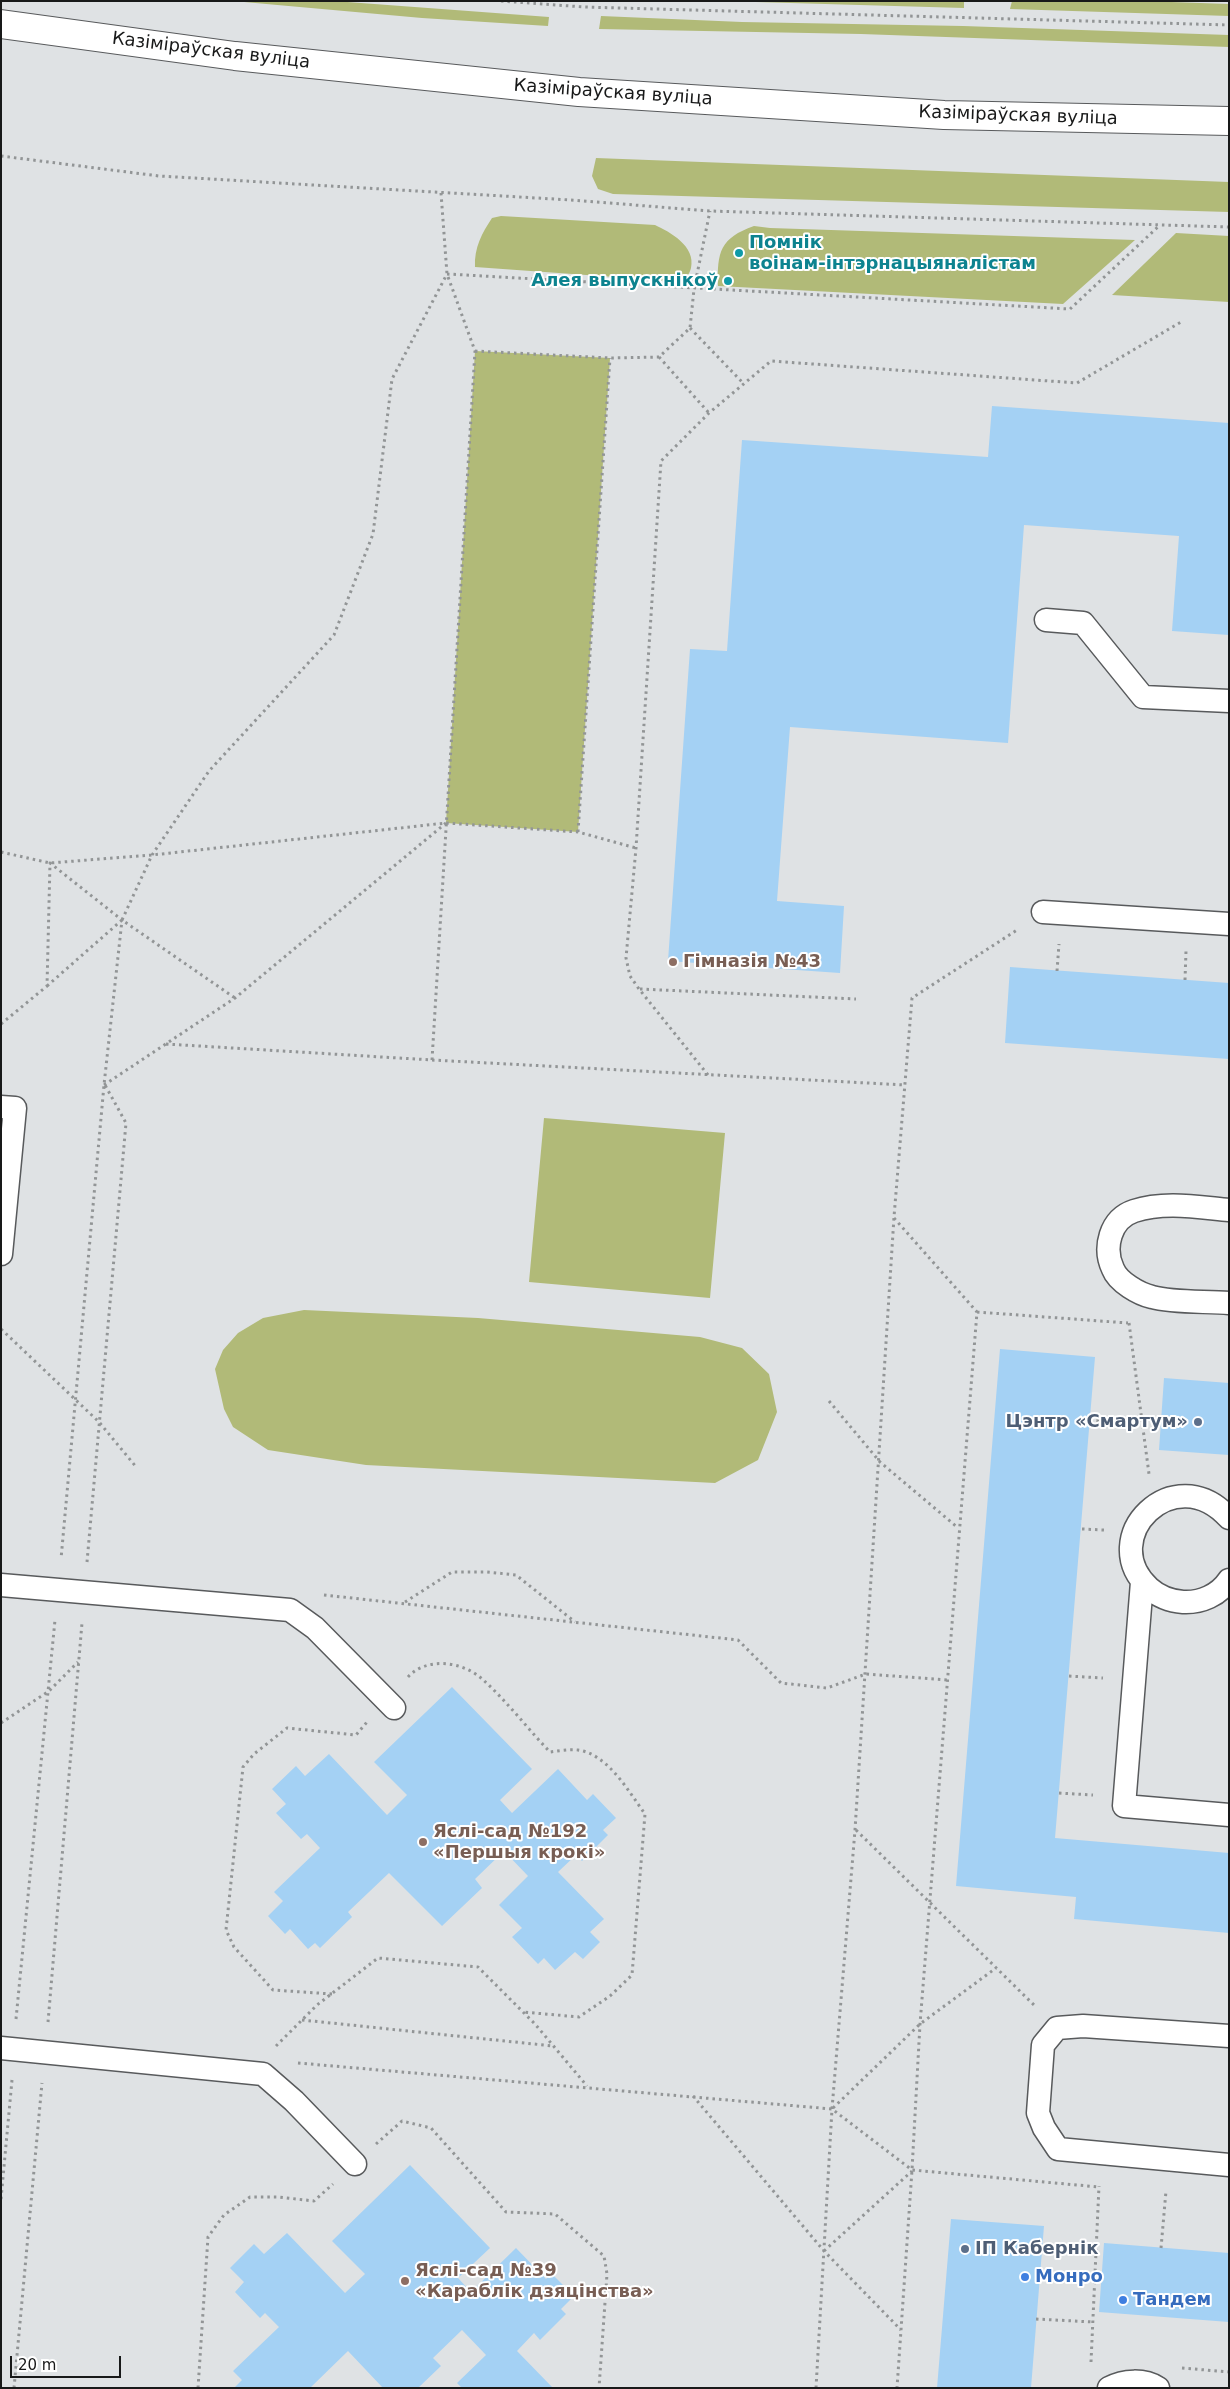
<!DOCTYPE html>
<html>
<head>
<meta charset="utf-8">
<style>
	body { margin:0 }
	#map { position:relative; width:1230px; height:2389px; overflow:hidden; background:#dfe2e4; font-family:"DejaVu Sans",sans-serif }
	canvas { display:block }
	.frame { position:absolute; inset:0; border:2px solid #181919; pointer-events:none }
	.scale { position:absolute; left:10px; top:2356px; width:111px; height:22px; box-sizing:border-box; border:2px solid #181919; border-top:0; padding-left:6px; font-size:15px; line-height:18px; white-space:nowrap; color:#181919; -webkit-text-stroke:4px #fff; paint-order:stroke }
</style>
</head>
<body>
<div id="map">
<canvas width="1230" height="2389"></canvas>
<div class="frame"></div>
<div class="scale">20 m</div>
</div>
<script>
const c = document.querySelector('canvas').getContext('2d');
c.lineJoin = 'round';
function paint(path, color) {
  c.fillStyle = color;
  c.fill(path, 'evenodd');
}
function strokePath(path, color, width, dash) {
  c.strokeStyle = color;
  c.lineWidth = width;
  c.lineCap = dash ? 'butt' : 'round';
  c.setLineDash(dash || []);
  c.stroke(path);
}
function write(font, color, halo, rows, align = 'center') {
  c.font = font + ' "DejaVu Sans",sans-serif';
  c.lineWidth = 4;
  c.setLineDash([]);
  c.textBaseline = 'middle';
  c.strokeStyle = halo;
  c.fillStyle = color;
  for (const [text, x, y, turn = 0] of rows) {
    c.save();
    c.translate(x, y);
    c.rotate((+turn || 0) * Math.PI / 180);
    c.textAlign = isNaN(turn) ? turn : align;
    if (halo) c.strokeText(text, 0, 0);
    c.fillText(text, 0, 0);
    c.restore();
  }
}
const green = new Path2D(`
	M233 1H334L549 17 548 26 422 18Z
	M721 1H964V8Z
	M1012 1H1143L1229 4V16L1010 9Z
	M601 16 742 22 963 26 1229 35V47L861 34 599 29Z
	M596 158 1229 182V212L613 194 598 189 592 176Z
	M501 216 655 225C670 232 696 246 691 268 690 273 686 278 684 282L475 267C474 248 482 233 492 218Z
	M754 226 770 228 1135 240 1063 304 718 286C717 252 720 238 754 226Z
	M1176 233 1229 236V302L1112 295Z
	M475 351 610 358 578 832 446 823Z
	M544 1118 725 1133 710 1298 529 1282Z
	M304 1310 478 1318 700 1337 742 1348 769 1374 777 1412 758 1460 715 1483 366 1465 268 1450 233 1427 224 1409 215 1369 223 1350 238 1333 263 1318Z`);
const building = new Path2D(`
	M992 406 1229 423V635L1172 631 1179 536 1024 525 1008 743 790 727 777 901 844 906 840 973 668 961 690 649 727 651 742 440 988 457Z
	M1010 967 1229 983V1059L1005 1043Z
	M1000 1349 1095 1357 1055 1838 1229 1853V1933L1074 1919 1076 1897 956 1886Z
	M1164 1378 1229 1383V1455L1159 1450Z
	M452 1687 532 1769 500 1800 512 1813 558 1769 587 1800 593 1794 616 1818 603 1830 608 1835 582 1861 576 1855 558 1872 604 1919 590 1932 600 1942 583 1959 575 1952 555 1970 544 1958 538 1964 512 1937 522 1928 499 1905 528 1876 504 1851 475 1879 482 1888 442 1926 389 1873 348 1912 352 1917 320 1948 315 1943 308 1949 290 1929 285 1934 268 1916 283 1901 274 1892 320 1848 307 1834 301 1839 276 1813 286 1804 272 1789 296 1766 305 1776 329 1754 387 1815 407 1795 374 1762Z
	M410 2165 490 2248 458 2278 471 2292 516 2248 546 2279 551 2273 574 2296 561 2309 566 2314 540 2340 534 2333 517 2351 553 2388H462L457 2383 486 2355 462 2330 433 2358 441 2366 418 2388H383L348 2351 310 2388H234L242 2380 233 2371 279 2327 265 2313 260 2318 235 2292 244 2282 230 2268 254 2244 264 2254 287 2233 345 2293 365 2274 332 2241Z
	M951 2219 1044 2226 1031 2388H937Z
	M1104 2243 1229 2253V2322L1099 2312Z`);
const path = new Path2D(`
	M501 1 584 7 1229 25
	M1 156 159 176 571 200 710 211 1229 227
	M447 274 1070 309 1160 225
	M690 328 744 384
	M475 351 610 358 659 357 690 328 694 289 710 211
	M659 357 709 413
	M578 832 610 358
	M1 852 50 863 152 855 446 823 578 832 636 848
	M122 920 152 855 209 771 334 635 373 534 392 379 447 274
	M1057 971 1059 944
	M1185 980 1186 951
	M47 986 122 920 235 998
	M640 989 856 999
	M1 1024 47 986 50 863 122 920 104 1085 61 1559
	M166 1044 432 1060 905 1085
	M432 1060 475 351 447 274 441 193
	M708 1075 639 989 630 976 626 958 636 848 661 461 709 413 771 361 1077 383 1181 322
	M104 1085 235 998 446 823
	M894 1218 977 1312 920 2024 912 2170 897 2388
	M977 1312 1128 1323
	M1129 1323 1149 1474
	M1 1329 99 1422 137 1468
	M829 1401 880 1462 957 1527
	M1090 1420 1142 1424
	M1082 1529 1104 1530
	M87 1562 126 1123 105 1085
	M324 1595 738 1640 781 1683 827 1688 866 1674 948 1680
	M405 1602 452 1572H487L516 1575 575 1622
	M1069 1676 1103 1678
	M408 1677C426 1657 461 1661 481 1678 506 1700 527 1728 550 1752 559 1751 569 1749 578 1750 608 1754 629 1792 645 1814L632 1975 610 1996 579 2017 523 2012
	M1 1723 49 1691 78 1662
	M1059 1793 1093 1795
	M856 1830 1035 2006
	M332 1994 273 1990 234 1947 226 1930 243 1767 254 1754 287 1728 356 1735 367 1722
	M16 2019 55 1620
	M302 2020 553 2046
	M48 2022 82 1623
	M276 2046 317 2005 378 1958 478 1967 535 2024 587 2086
	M298 2063 832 2109 912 2170 1099 2187
	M693 2096 824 2251 901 2330
	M833 2108 920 2024 996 1968
	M376 2144 402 2121 431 2128 506 2212 555 2214 604 2256 607 2274 599 2388
	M1 2199 12 2080
	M1161 2248 1166 2191
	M824 2251 912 2171
	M1036 2319 1093 2322
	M1091 2362 1099 2186
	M1182 2368 1229 2372
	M14 2388 42 2083
	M198 2388 208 2237 224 2215 250 2197H279L314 2201 333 2184
	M816 2388 832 2109 855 1830 894 1217 912 998 1017 930`);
const service = new Path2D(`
	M1046 620 1083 623 1143 697 1229 701
	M1043 912 1229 924
	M1 1107 15 1108 1 1254
	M1229 1210C1197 1207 1164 1201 1134 1211 1110 1219 1103 1248 1113 1269 1118 1282 1139 1294 1152 1297 1173 1303 1206 1301 1229 1303
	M1229 1518C1174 1457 1095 1538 1149 1588 1159 1597 1170 1601 1183 1602 1201 1603 1219 1595 1229 1580
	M1142 1582 1124 1806 1229 1815
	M1 1585 290 1610 315 1628 394 1708
	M1229 2036 1083 2026 1057 2028 1043 2045 1038 2113 1044 2128 1058 2149 1229 2165
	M1 2048 263 2074 294 2101 355 2164
	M1109 2388C1124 2380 1144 2379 1158 2388`);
const secondary = new Path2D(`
	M1 24 235 56 579 92 944 115 1229 121`);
const markers = [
	[739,253,5,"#0f9aa8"],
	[728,281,5,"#0f9aa8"],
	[673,962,5,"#8d6e63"],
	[1198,1422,5,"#5c6f8a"],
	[423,1842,5,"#8d6e63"],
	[965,2249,5,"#5c6f8a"],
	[1025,2277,5,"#3f7fe0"],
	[405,2281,5,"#8d6e63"],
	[1123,2300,5,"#3f7fe0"]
];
const streetNames = [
	["Казіміраўская вуліца",211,51,7],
	["Казіміраўская вуліца",613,93,4],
	["Казіміраўская вуліца",1018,116,2]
];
const cultureNames = [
	["Помнік",749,243],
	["воінам-інтэрнацыяналістам",749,264],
	["Алея выпускнікоў",718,281,"right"]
];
const educationNames = [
	["Гімназія №43",683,962],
	["Яслі-сад №192",433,1832],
	["«Першыя крокі»",433,1853],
	["Яслі-сад №39",415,2271],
	["«Караблік дзяцінства»",415,2292]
];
const serviceNames = [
	["Цэнтр «Смартум»",1188,1422],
	["ІП Кабернік",975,2249,"left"]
];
const shopNames = [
	["Монро",1035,2277],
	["Тандем",1133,2300]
];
paint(green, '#b1ba78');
paint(building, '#a4d1f4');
strokePath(service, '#585a5c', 25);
strokePath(secondary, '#585a5c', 30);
strokePath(path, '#929596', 3, [2.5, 4]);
strokePath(service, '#fff', 22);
strokePath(secondary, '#fff', 28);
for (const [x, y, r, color] of markers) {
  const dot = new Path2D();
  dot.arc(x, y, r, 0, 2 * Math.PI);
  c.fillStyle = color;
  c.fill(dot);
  strokePath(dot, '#fff', 2);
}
write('18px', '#181919', '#fff', streetNames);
write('bold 18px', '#0d838f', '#fff', cultureNames, 'left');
write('bold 18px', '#785e54', '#fff', educationNames, 'left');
write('bold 18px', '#4e5e75', '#fff', serviceNames, 'right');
write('bold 18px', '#366cbe', '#fff', shopNames, 'left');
</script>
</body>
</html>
